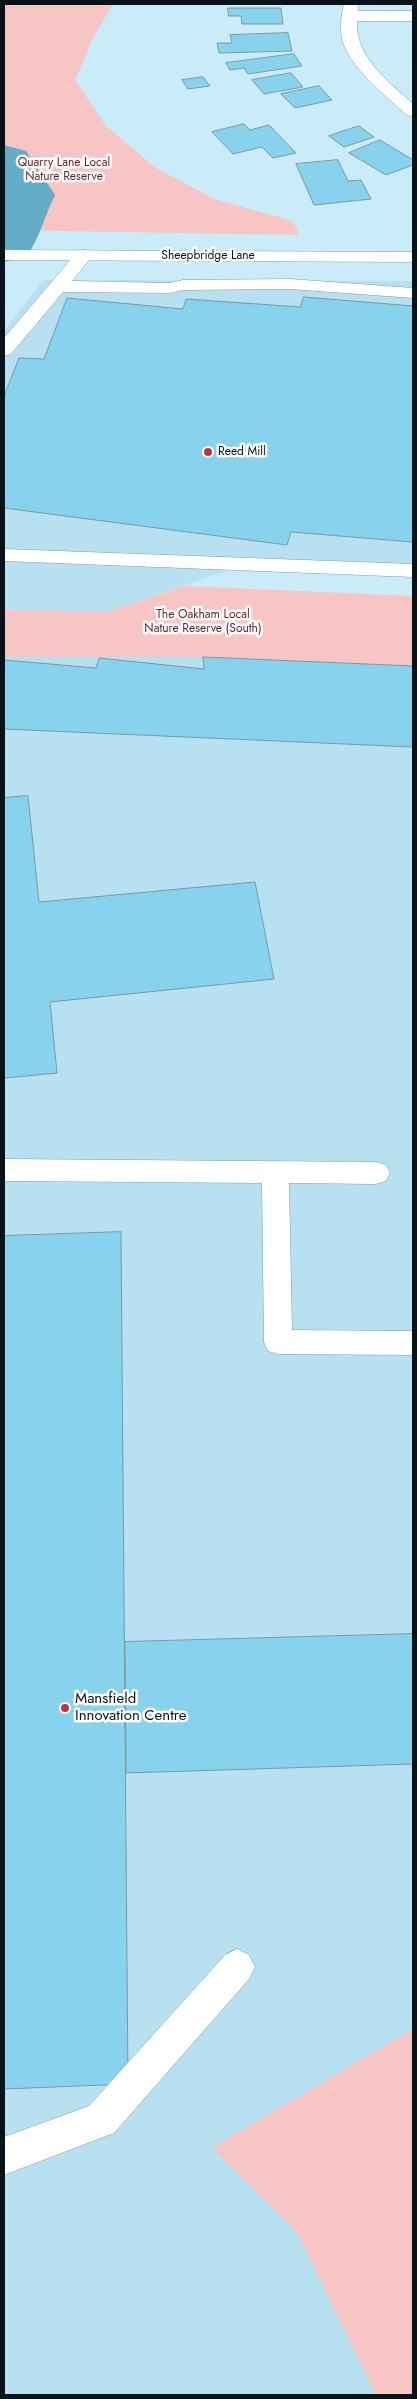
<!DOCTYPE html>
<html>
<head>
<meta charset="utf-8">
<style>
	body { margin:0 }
	#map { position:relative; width:417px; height:2399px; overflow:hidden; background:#caecf8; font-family:Jost,sans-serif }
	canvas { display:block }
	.frame { position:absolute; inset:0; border:5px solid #071318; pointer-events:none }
</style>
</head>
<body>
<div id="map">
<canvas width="417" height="2399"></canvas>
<div class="frame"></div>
</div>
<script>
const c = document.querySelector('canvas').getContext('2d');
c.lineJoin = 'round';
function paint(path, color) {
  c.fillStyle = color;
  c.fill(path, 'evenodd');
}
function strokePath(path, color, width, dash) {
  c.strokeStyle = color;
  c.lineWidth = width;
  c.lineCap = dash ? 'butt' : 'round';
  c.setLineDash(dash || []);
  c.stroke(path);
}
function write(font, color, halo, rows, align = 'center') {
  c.font = font + ' Jost,sans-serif';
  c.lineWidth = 5;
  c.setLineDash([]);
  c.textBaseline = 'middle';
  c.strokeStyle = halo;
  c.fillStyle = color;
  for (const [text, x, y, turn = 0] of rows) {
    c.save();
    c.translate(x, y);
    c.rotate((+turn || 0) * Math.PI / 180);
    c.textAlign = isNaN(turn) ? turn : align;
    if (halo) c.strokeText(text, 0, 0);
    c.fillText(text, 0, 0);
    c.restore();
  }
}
const built = new Path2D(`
	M43 280 413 281V576L240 566 107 612 4 610V331Z
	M4 657H203L413 666V2029L212 2148 293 2222 376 2395H4Z`);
const green = new Path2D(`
	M4 4H113L92 40 75 80 106 126 156 168 214 199 293 221 299 235 4 230Z
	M185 586 413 596V666L203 657H4V610L107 612Z
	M413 2029V2395H376L297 2232 212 2148Z`);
const river = new Path2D(`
	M4 145 26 151 55 195C45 215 40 237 27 256L4 262Z`);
const building = new Path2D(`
	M228 8H281L283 24H242L241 16H229Z
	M288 33 292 51 219 53 217 43H232L230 35Z
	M294 54 302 66 248 74 244 68 230 70 226 63Z
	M291 73 303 87 264 94 252 80Z
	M203 77 210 86 188 89 182 80Z
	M319 86 332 100 295 108 281 94Z
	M244 124 250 130 269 125 296 153 273 158 262 147 233 154 212 132Z
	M359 126 374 137 344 147 329 136Z
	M380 140 413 160V165L386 175 349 153Z
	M338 160 348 181 361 180 371 199 314 205 296 164Z
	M304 297 413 306V542L291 532 287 545 4 508V396L19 358 44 359 67 298 183 309 186 299 300 307Z
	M203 657 413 666V747L4 729V660L96 668 99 658 204 669Z
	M28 796 39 902 255 882 274 979 50 1002 57 1073 4 1078V798Z
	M121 1232 128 2084 4 2089V1236Z
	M413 1634V1764L126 1773 125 1642Z`);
const lane = new Path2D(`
	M84 250 90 251 93 255 72 281 170 283 183 280 290 279 413 288V298L290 289 183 290 170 293 63 292 11 354 4 356V338L78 251Z
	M4 549 413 564V577L4 561Z
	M4 1159 376 1162 386 1165 390 1173 386 1181 376 1184 289 1183 292 1330 413 1331V1355L278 1354 268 1351 264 1342 262 1183 4 1181Z
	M237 1949 249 1955 255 1967 249 1979 114 2133 4 2175V2137L89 2106 225 1955Z`);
const street = new Path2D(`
	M344 4H358V11H413V21H357C355 57 388 81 413 104V117L407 115C387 97 348 66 342 39 340 27 341 15 344 4Z`);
const secondary = new Path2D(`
	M4 250 413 252V262L4 260Z`);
const markers = [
	[208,452,5,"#c2323f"],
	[65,1708,5,"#c2323f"]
];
const farParknames = [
	["Quarry Lane Local",64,163],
	["Nature Reserve",64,177],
	["The Oakham Local",203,615],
	["Nature Reserve (South)",203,629]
];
const farStreetnames = [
	["Sheepbridge Lane",208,256]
];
const farPoinames = [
	["Reed Mill",218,452]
];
const poiNames = [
	["Mansfield",75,1699],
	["Innovation Centre",75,1716]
];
paint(built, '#b7e1f1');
paint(green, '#f7c5c3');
paint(river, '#63adc8');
paint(building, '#87d2ed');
strokePath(building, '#7a99a5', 1);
strokePath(lane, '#7e9da9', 1);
strokePath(street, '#7e9da9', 1);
strokePath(secondary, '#7e9da9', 1);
paint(lane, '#fff');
paint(street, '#fff');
paint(secondary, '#fff');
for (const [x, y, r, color] of markers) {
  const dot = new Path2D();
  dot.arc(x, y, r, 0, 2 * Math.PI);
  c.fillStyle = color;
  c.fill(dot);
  strokePath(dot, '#fff', 2);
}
write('12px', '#6c1b22', '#fff', farParknames);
write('12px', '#071318', '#fff', farStreetnames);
write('12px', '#071318', '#fff', farPoinames, 'left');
write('15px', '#071318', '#fff', poiNames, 'left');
</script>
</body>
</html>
